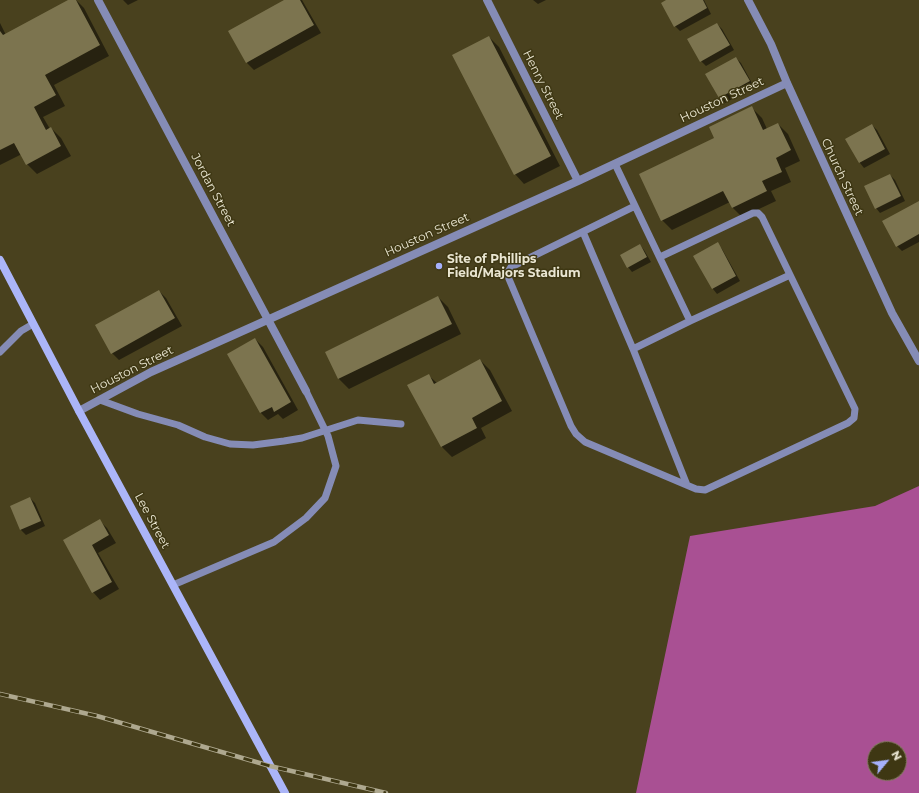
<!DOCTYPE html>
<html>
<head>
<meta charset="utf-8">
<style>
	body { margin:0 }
	#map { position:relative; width:919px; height:793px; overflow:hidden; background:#49411e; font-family:Montserrat,sans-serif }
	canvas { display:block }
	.north { position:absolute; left:867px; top:741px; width:40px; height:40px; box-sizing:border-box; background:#3e3713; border:1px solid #837d5f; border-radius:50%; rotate:61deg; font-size:11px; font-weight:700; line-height:16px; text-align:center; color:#eae6d2 }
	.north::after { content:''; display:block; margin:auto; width:14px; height:18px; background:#a6b1fc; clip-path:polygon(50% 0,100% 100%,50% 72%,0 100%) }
</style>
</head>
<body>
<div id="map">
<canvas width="919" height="793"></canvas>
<div class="north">N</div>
</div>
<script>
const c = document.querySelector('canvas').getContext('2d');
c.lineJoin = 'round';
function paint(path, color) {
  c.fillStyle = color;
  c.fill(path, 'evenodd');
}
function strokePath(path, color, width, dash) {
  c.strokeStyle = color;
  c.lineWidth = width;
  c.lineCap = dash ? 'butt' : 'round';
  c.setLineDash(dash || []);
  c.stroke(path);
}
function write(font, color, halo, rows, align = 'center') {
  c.font = font + ' Montserrat,sans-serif';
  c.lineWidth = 3;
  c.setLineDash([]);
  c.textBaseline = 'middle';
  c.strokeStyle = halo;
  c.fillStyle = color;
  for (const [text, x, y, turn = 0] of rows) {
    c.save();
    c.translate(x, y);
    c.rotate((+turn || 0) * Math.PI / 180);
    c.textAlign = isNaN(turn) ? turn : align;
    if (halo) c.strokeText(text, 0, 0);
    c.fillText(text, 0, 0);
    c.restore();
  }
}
const forest = new Path2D(`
	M919 486V793H636L690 536 875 506ZM875 749H899V773H875Z`);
const shadow = new Path2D(`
	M70 0H76L84 8 109 56 54 85 65 106 43 117 50 129 51 128 61 138 71 156 37 174 27 164 22 154 0 165V23L6 35Z
	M123 0H138L128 5Z
	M286 0H302L321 33 254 70 247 63Z
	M533 0H546L538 4Z
	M668 0H704L711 14 680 31 675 26Z
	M717 24 722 29 734 50 706 66 701 61Z
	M489 37 499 47 560 166 524 184 515 174Z
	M736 58 741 63 754 87 725 103 720 98 707 74Z
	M752 108 762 118 767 129 778 124 788 134 800 161 785 168 791 182 771 191 776 201 742 217 732 207 730 202 672 230 662 220 715 139Z
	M872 125 877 130 890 154 864 168 860 163 847 139Z
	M890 175 895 180 905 201 880 213 876 208Z
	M919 202V242L902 251 897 246 884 222Z
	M717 244 722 249 740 281 717 294 713 289Z
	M640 245 644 250 651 262 632 272 628 267Z
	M159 291 166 298 182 326 119 360 112 353Z
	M438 297 448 307 461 334 349 389 339 379 326 352Z
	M255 339 263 347 298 410 283 419 278 414 268 420 261 413 228 354Z
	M480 360 490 370 512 411 481 428 486 438 452 457 442 447 409 385 428 375 437 383Z
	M30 498 35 503 45 526 26 535 21 530 11 507Z
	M100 521 107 528 116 543 98 553 119 589 100 600 93 592 64 540Z`);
const building = new Path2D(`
	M68 0H76L100 45 45 75 56 95 34 107 46 130 51 127 61 146 26 165 14 143 0 150V31L3 35Z
	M284 0H300L314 25 246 63 228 31Z
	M666 0H703L707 8 674 27 661 3Z
	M717 23 730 45 700 62 687 39Z
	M489 36 551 156 514 175 452 55Z
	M736 57 750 81 719 98 705 74Z
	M752 106 763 130 778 123 791 150 776 158 782 172 762 181 767 191 732 208 723 191 661 221 639 174 714 138 709 127Z
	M872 124 885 149 859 163 845 139Z
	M890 174 901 196 875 209 864 186Z
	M919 201V234L896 247 882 221Z
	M718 242 736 276 712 289 693 256Z
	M640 244 647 257 627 268 620 255Z
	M159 290 175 318 111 354 95 325Z
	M438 296 452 324 338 379 325 352Z
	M255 338 291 402 274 412 272 407 260 413 227 354Z
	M480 359 502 401 472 418 477 428 441 447 407 385 429 374 434 384Z
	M30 497 41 521 20 530 10 506Z
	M100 519 109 535 92 545 112 582 92 593 63 540Z`);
const lane = new Path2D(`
	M615 164 690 321
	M635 206 511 267 508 272 509 279 571 426 576 434 585 442 696 489 705 490 848 423 854 418 855 409 762 217 758 213H753L660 257
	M583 232 633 349 687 485
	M633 349 690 321 790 275
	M0 352 21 331 33 324
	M100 400 138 414 178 425 205 437 230 444 253 445 284 441 302 438 358 420 401 424
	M173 585 274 542 306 518 325 498 336 466 328 436 306 391`);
const street = new Path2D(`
	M98 0 306 391
	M487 0 578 181
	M748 0 771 44 787 83 892 313 919 361
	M79 411 151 372 578 181 787 83`);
const secondary = new Path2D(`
	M0 260 79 411 285 793`);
const rail = new Path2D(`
	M0 694 97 716 270 766 386 793`);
const markers = [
	[439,266,4,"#a6b1fc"]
];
const streetNames = [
	["Henry Street",543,85,63],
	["Houston Street",722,100,-25],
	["Church Street",842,177,65],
	["Jordan Street",213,190,62],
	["Houston Street",427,235,-24],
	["Houston Street",132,370,-27],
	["Lee Street",152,521,62]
];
const poiNames = [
	["Site of Phillips",447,259],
	["Field/Majors Stadium",447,273]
];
paint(forest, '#a95093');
paint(shadow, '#0007');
paint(building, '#7c744f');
strokePath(lane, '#858cb6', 7);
strokePath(street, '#858cb6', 8);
strokePath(secondary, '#abb5f8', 8);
strokePath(rail, '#aea88f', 4.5);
strokePath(rail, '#3e3713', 3, [9]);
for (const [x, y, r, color] of markers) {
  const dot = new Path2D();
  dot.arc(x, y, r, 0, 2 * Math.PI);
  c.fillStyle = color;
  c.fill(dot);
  strokePath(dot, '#3e3713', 1.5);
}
write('12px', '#eae6d2', '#3e3713', streetNames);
write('bold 12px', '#eae6d2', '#3e3713', poiNames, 'left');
</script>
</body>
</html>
